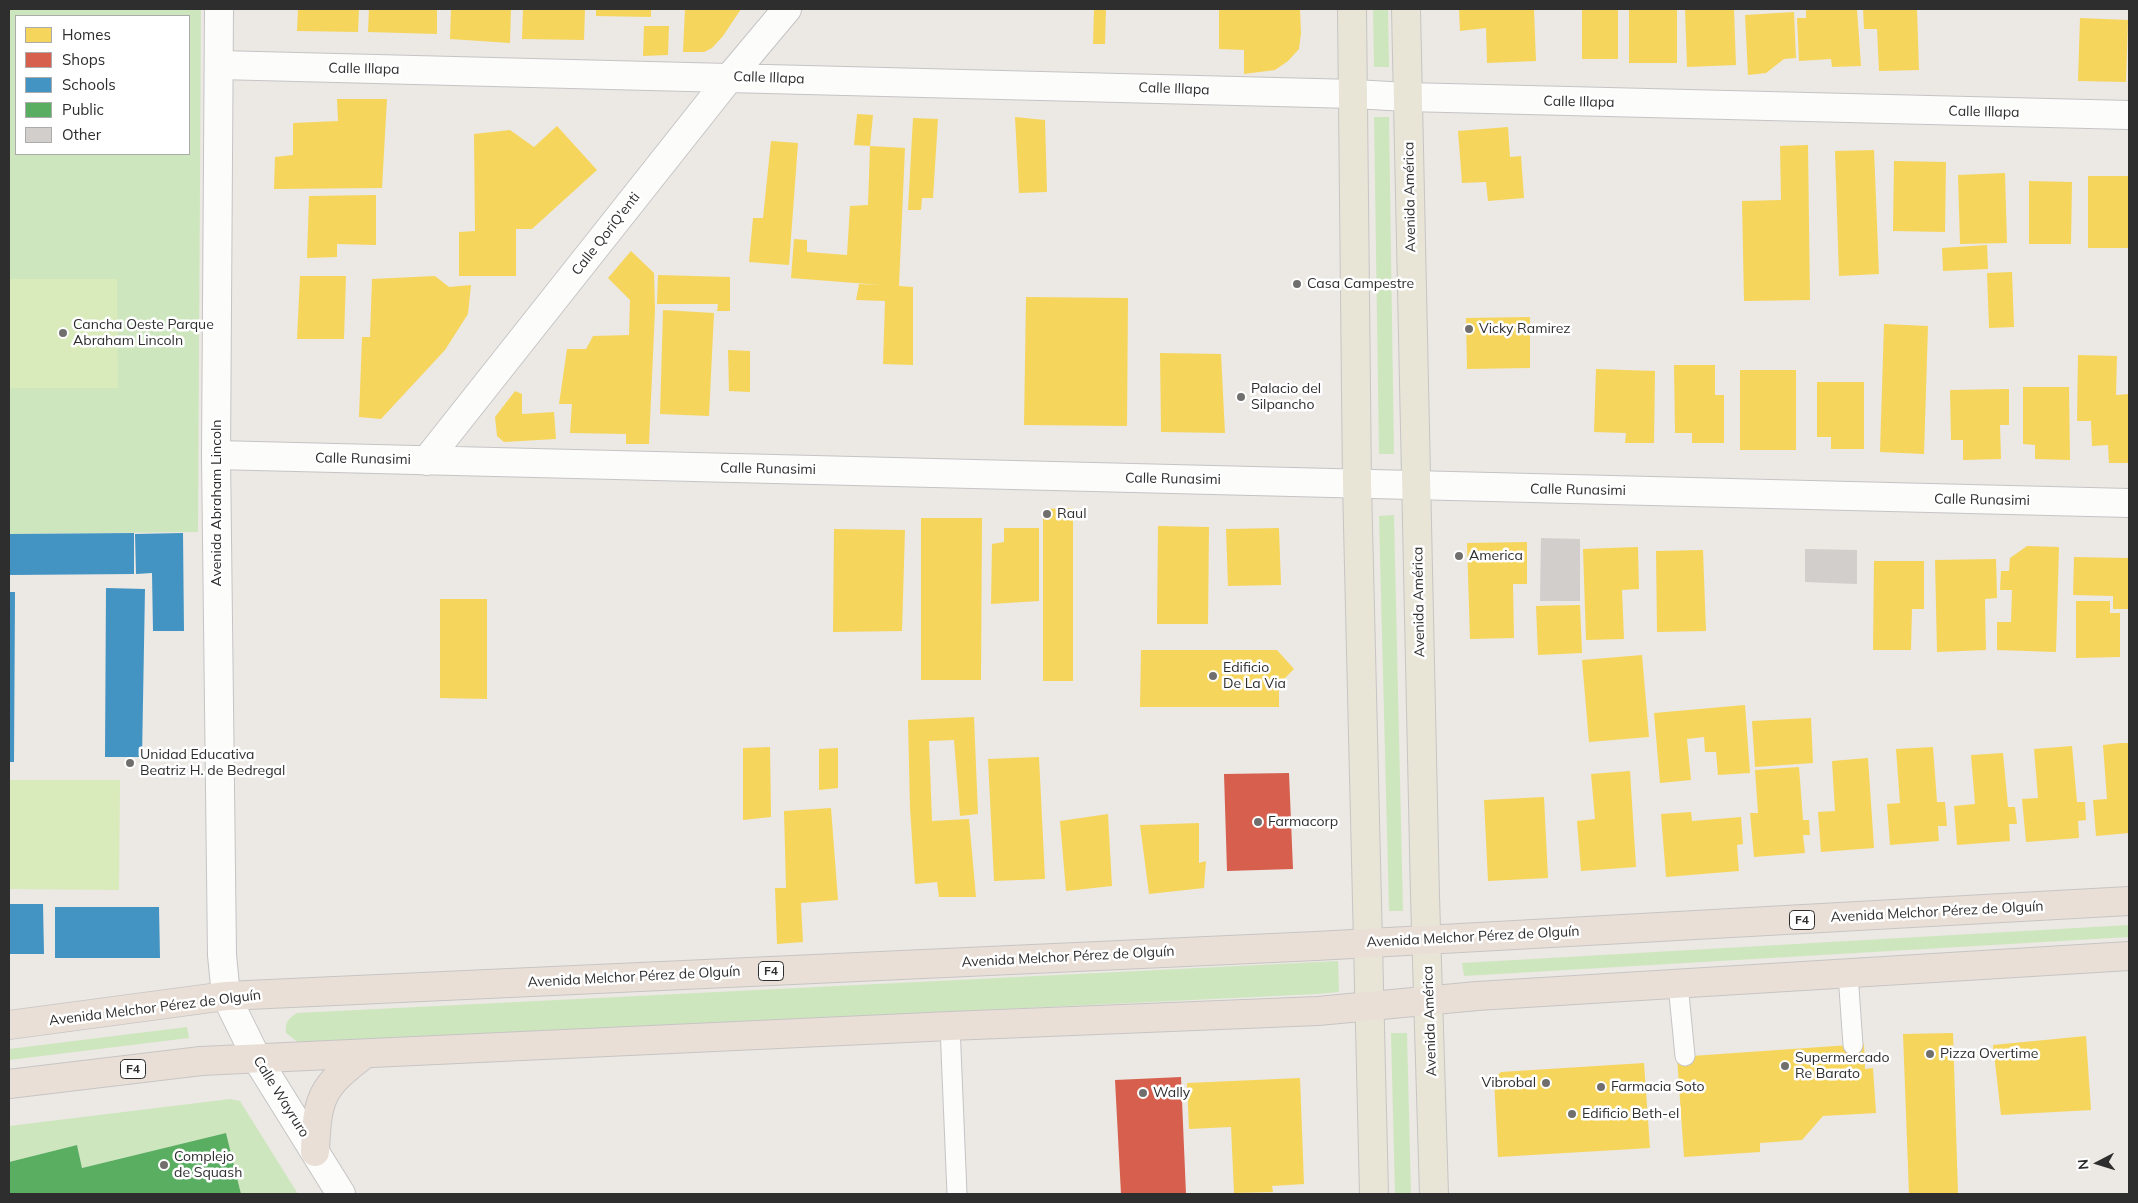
<!DOCTYPE html>
<html>
<head>
<meta charset="utf-8">
<style>
	body { margin:0 }
	#map { position:relative; width:2138px; height:1203px; overflow:hidden; background:#ece8e4; font-family:Mulish,sans-serif }
	canvas { display:block }
	.frame { position:absolute; inset:0; border:10px solid #2e2e2e; pointer-events:none }
	.legend { position:absolute; left:15px; top:15px; width:175px; height:140px; box-sizing:border-box; background:#fff; border:1px solid #ababab; margin:0; padding:6px 9px; list-style:none; font-size:15px; color:#2e2e2e }
	.legend li { display:flex; align-items:center; gap:10px; height:25px }
	.legend b { width:25px; border:1px solid #ababab }
	.north { position:absolute; left:2073px; top:1138px; width:50px; height:50px; -webkit-text-stroke:4px #fff; paint-order:stroke; rotate:265deg; font-size:14px; font-weight:700; line-height:20px; text-align:center; color:#2e2e2e }
	.north::after { content:''; display:block; margin:auto; width:18px; height:22px; background:#2e2e2e; clip-path:polygon(50% 0,100% 100%,50% 72%,0 100%) }
</style>
</head>
<body>
<div id="map">
<canvas width="2138" height="1203"></canvas>
<div class="frame"></div>
<ul class="legend">
<li><b style="height:14px;background:#f6d55c"></b>Homes</li>
<li><b style="height:14px;background:#d6604d"></b>Shops</li>
<li><b style="height:14px;background:#4393c3"></b>Schools</li>
<li><b style="height:14px;background:#5aae61"></b>Public</li>
<li><b style="height:14px;background:#d1cecb"></b>Other</li>
</ul>
<div class="north">N</div>
</div>
<script>
const c = document.querySelector('canvas').getContext('2d');
c.lineJoin = 'round';
function paint(path, color) {
  c.fillStyle = color;
  c.fill(path, 'evenodd');
}
function strokePath(path, color, width, dash) {
  c.strokeStyle = color;
  c.lineWidth = width;
  c.lineCap = dash ? 'butt' : 'round';
  c.setLineDash(dash || []);
  c.stroke(path);
}
function write(font, color, halo, rows, align = 'center') {
  c.font = font + ' Mulish,sans-serif';
  c.lineWidth = 5;
  c.setLineDash([]);
  c.textBaseline = 'middle';
  c.strokeStyle = halo;
  c.fillStyle = color;
  for (const [text, x, y, turn = 0] of rows) {
    c.save();
    c.translate(x, y);
    c.rotate((+turn || 0) * Math.PI / 180);
    c.textAlign = isNaN(turn) ? turn : align;
    if (halo) c.strokeText(text, 0, 0);
    c.fillText(text, 0, 0);
    c.restore();
  }
}
const green = new Path2D(`
	M9 9H201L198 532 9 534ZM16 16H189V154H16Z
	M1373 9H1388L1389 67H1374Z
	M1374 117H1389L1394 454H1379Z
	M1394 515 1403 911H1389L1379 516Z
	M2129 925V937L1464 976 1462 963Z
	M1338 961 1339 992 1317 994 299 1043 286 1033C285 1022 288 1019 297 1013Z
	M187 1027 189 1038 9 1060V1049Z
	M1391 1033H1407L1411 1194H1395Z
	M230 1099 240 1101 298 1194H241L226 1133 82 1168 77 1145 9 1162V1126Z`);
const pitch = new Path2D(`
	M9 279H117L118 388H9Z
	M9 780H120L119 890 9 889Z`);
const homes = new Path2D(`
	M298 9H359L358 32 297 31Z
	M369 9H437V34L368 32Z
	M451 9H511L510 43 450 39Z
	M523 9H585L584 40 522 39Z
	M596 9H651V17L596 16Z
	M685 9H741L723 36 712 48 704 52H683Z
	M1094 9H1106L1105 44H1093Z
	M1219 9H1300L1301 33 1299 49 1288 61 1275 70 1244 74V50L1219 49Z
	M1459 9H1534L1536 61 1487 63 1486 28 1460 31Z
	M1582 9H1618V59H1582Z
	M1629 9H1677V63H1629Z
	M1685 9H1734L1736 65 1687 67Z
	M1806 9H1857L1861 66 1832 67 1831 59 1799 61 1797 18H1806Z
	M1863 9H1917L1919 70 1879 71 1877 29H1864Z
	M1794 12 1796 58 1784 59 1766 73 1748 75 1745 15Z
	M2080 18 2128 20 2126 82 2078 81Z
	M644 26H669L668 55 643 56Z
	M337 99H387L382 188 274 189 275 157 293 155V123L338 121Z
	M857 114 873 115 870 146 905 148 899 286 913 287V365L883 364 885 301 856 300 859 284 881 285 791 278 794 239 807 240V252L847 255 850 206 868 205 870 146 854 145Z
	M1015 117 1045 120 1047 192 1019 193Z
	M913 118 938 119 933 198H922L921 210H908Z
	M557 126 597 170 532 229H516V276H459V232L475 231 474 134 510 130 534 147Z
	M1508 127 1510 157 1521 156 1524 198 1488 201 1486 182 1462 183 1458 131Z
	M771 141 798 143 789 265 749 262 753 218H763Z
	M1808 145 1810 300 1744 301 1742 201 1781 200 1780 146Z
	M1874 150 1879 274 1839 276 1835 151Z
	M1894 161 1946 162 1945 232 1893 231Z
	M2005 173 2007 243 1960 244 1958 175Z
	M2088 176H2129V248H2088Z
	M2029 181 2072 182 2071 244H2029Z
	M376 195V245L337 244V257L307 258 309 196Z
	M1987 245 1988 269 1943 271 1942 248Z
	M631 251 654 273 655 309 649 444H626V434L570 433 572 404H559L567 349H586L593 336 629 335 630 300 608 278Z
	M2012 272 2014 327 1989 328 1987 273Z
	M658 275 730 277V311H717L718 304H657Z
	M300 276H346L344 339H297Z
	M435 276 449 287 471 285 468 314 445 350 381 419 359 417 362 337H370L372 279Z
	M1026 297 1128 298 1127 426 1024 425Z
	M663 310 714 313 709 416 660 414Z
	M1530 317V368L1467 369 1466 318Z
	M1884 324 1928 326 1924 454 1880 452Z
	M728 350 750 351V392L729 391Z
	M1160 353 1221 354 1225 433 1161 432Z
	M2078 355 2117 356 2116 395 2129 394V463H2109L2108 445 2092 446 2091 421H2077Z
	M1674 365H1715V395H1724V443H1692V433H1675Z
	M1596 369 1655 371 1654 443H1625L1626 433 1594 432Z
	M1740 370H1796V450H1740Z
	M1817 382H1864V449H1831V437H1817Z
	M2023 387H2069L2070 460 2035 459V445L2023 444Z
	M2009 389V425H2000L2001 459 1963 460V440H1951L1950 390Z
	M515 391 522 394V414L554 412 556 439 504 442 497 436 495 417Z
	M1073 508V681H1043V509Z
	M921 518H982L981 680H921Z
	M1158 526 1209 527 1208 624H1157Z
	M1004 528H1039V601L991 604 992 544 1004 542Z
	M1279 528 1281 585 1228 586 1226 529Z
	M834 529 905 530 902 631 833 632Z
	M1527 542V584H1513L1514 638 1470 639 1467 543Z
	M2027 546 2059 547 2056 652 1997 650V622H2011L2012 590H2000L2001 571H2009L2010 558Z
	M1638 547 1639 589 1622 590 1624 639 1586 640 1583 549Z
	M1703 550 1706 631 1657 632 1656 551Z
	M2074 557 2129 558V609H2113V596L2073 595Z
	M1996 559 1997 598 1985 599 1986 650 1937 652 1935 560Z
	M1874 561H1924V609H1912L1911 650H1873Z
	M440 599H487V699L440 698Z
	M2076 601H2110V613H2120V657L2076 658Z
	M1580 605 1582 653 1538 655 1536 606Z
	M1141 650H1277L1294 669 1279 684V707H1140Z
	M1642 655 1649 737 1589 742 1582 660Z
	M1745 705 1750 773 1718 775 1716 752H1705L1704 737 1687 739 1691 780 1660 783 1654 713Z
	M974 717 978 814 960 816 954 740 929 741 932 821 969 819 976 897H939L937 882 915 884 910 808 908 720Z
	M1811 718 1813 763 1755 767 1752 721Z
	M2121 743H2129V833L2096 836 2093 800 2107 799 2103 745Z
	M2072 746 2077 802H2085L2086 820 2078 821 2079 838 2026 842 2022 799 2038 798 2034 749Z
	M770 747 771 817 743 820V748Z
	M1933 747 1937 802H1945L1947 826H1938L1939 841 1890 845 1887 804 1900 803 1896 749Z
	M838 748V788L819 790V749Z
	M2003 753 2008 807H2015L2017 824H2009L2010 841 1957 845 1954 806 1975 804 1971 755Z
	M1039 757 1045 879 994 881 988 759Z
	M1868 758 1874 848 1821 852 1818 812 1835 811 1832 761Z
	M1799 767 1803 820H1809L1810 835H1803L1805 853 1754 857 1750 813H1758L1755 770Z
	M1630 771 1636 867 1581 871 1577 821 1595 819 1591 774Z
	M1544 797 1548 878 1488 881 1484 800Z
	M831 808 838 900 801 903 803 942 777 944 775 888H786L784 811Z
	M1691 812 1692 821 1741 817 1743 844 1737 845 1739 871 1666 877 1661 814Z
	M1108 814 1112 886 1066 891 1060 821Z
	M1199 823V863L1206 861 1204 888 1149 894 1140 825Z
	M1953 1033 1958 1194H1909L1903 1034Z
	M2086 1036 2091 1110 2001 1115 1993 1045Z
	M1864 1044 1865 1069 1873 1068 1876 1113 1823 1116 1802 1140 1760 1143V1152L1684 1157 1677 1057Z
	M1644 1063 1650 1148 1498 1157 1494 1079 1501 1072Z
	M1300 1078 1304 1184 1272 1186 1273 1192 1234 1193 1231 1127 1189 1129 1187 1083Z`);
const shops = new Path2D(`
	M1289 773 1293 869 1227 871 1224 774Z
	M1181 1077 1186 1194H1121L1115 1080Z`);
const schools = new Path2D(`
	M134 533V574L9 575V534Z
	M183 533 184 631H153L152 573 136 574 135 534Z
	M106 588 145 589 142 757H105Z
	M9 592H15L14 762H9Z
	M9 904H43L44 954H9Z
	M55 907H159L160 958H55Z`);
const public = new Path2D(`
	M226 1133 241 1194H9V1162L77 1145 82 1168Z`);
const building = new Path2D(`
	M1541 538 1580 539V601H1540Z
	M1805 549 1857 550V584L1805 582Z`);
const lane = new Path2D(`
	M1848 974 1853 1045
	M1678 984 1685 1056
	M950 1026 957 1194`);
const street = new Path2D(`
	M219 65 1354 94 1407 97 2129 115
	M216 455 2129 503
	M426 461 730 77 787 9
	M257 1059 341 1194`);
const secondary = new Path2D(`
	M219 9 216 455 222 955 226 996 257 1059`);
const primary = new Path2D(`
	M1352 9 1357 484 1374 1194
	M1406 9 1425 896 1434 1194`);
const highway = new Path2D(`
	M9 1025 226 996 1316 946 2129 901
	M9 1084 201 1061 950 1026 1318 1011 1477 996 2129 956
	M315 1152C317 1097 321 1087 365 1054`);
const markers = [
	[1297,284,5,"#706f6e"],
	[1469,329,5,"#706f6e"],
	[63,333,5,"#706f6e"],
	[1241,397,5,"#706f6e"],
	[1047,514,5,"#706f6e"],
	[1459,556,5,"#706f6e"],
	[1213,676,5,"#706f6e"],
	[130,763,5,"#706f6e"],
	[1258,822,5,"#706f6e"],
	[1930,1054,5,"#706f6e"],
	[1785,1066,5,"#706f6e"],
	[1546,1083,5,"#706f6e"],
	[1601,1087,5,"#706f6e"],
	[1143,1093,5,"#706f6e"],
	[1572,1114,5,"#706f6e"],
	[164,1165,5,"#706f6e"]
];
const shields = [
	[1802,920,25],
	[771,971,25],
	[133,1069,25]
];
const shieldNames = [
	["F4",1802,920],
	["F4",771,971],
	["F4",133,1069]
];
const streetNames = [
	["Calle Illapa",364,69,1],
	["Calle Illapa",769,78,2],
	["Calle Illapa",1174,89,2],
	["Calle Illapa",1579,102,1],
	["Calle Illapa",1984,112,1],
	["Avenida América",1410,197,-91],
	["Calle QoriQ'enti",606,234,-52],
	["Calle Runasimi",363,459,1],
	["Calle Runasimi",768,469,1],
	["Calle Runasimi",1173,479,1],
	["Calle Runasimi",1578,490,1],
	["Calle Runasimi",1982,500,1],
	["Avenida Abraham Lincoln",217,503,-90],
	["Avenida América",1419,602,-91],
	["Avenida Melchor Pérez de Olguín",1937,912,-3],
	["Avenida Melchor Pérez de Olguín",1473,937,-3],
	["Avenida Melchor Pérez de Olguín",1068,957,-3],
	["Avenida Melchor Pérez de Olguín",634,977,-3],
	["Avenida Melchor Pérez de Olguín",155,1008,-7],
	["Avenida América",1430,1021,-92],
	["Calle Wayruro",281,1097,58]
];
const poiNames = [
	["Casa Campestre",1307,284],
	["Cancha Oeste Parque",73,325],
	["Abraham Lincoln",73,341],
	["Vicky Ramirez",1479,329],
	["Palacio del",1251,389],
	["Silpancho",1251,405],
	["Raul",1057,514],
	["America",1469,556],
	["Edificio",1223,668],
	["De La Via",1223,684],
	["Unidad Educativa",140,755],
	["Beatriz H. de Bedregal",140,771],
	["Farmacorp",1268,822],
	["Pizza Overtime",1940,1054],
	["Supermercado",1795,1058],
	["Re Barato",1795,1074],
	["Vibrobal",1536,1083,"right"],
	["Farmacia Soto",1611,1087],
	["Wally",1153,1093],
	["Edificio Beth-el",1582,1114],
	["Complejo",174,1157],
	["de Squash",174,1173]
];
paint(green, '#cee6be');
paint(pitch, '#d9eabb');
paint(homes, '#f6d55c');
paint(shops, '#d6604d');
paint(schools, '#4393c3');
paint(public, '#5aae61');
paint(building, '#d1cecb');
strokePath(lane, '#c5c4c5', 21);
strokePath(street, '#c5c4c5', 30);
strokePath(secondary, '#c5c4c5', 30);
strokePath(primary, '#c6c5c4', 30);
strokePath(highway, '#c6c5c4', 30);
strokePath(lane, '#fcfcfb', 19);
strokePath(street, '#fcfcfb', 28);
strokePath(secondary, '#fcfcfb', 28);
strokePath(primary, '#e8e4d6', 28);
strokePath(highway, '#eadfd6', 28);
for (const [x, y, r, color] of markers) {
  const dot = new Path2D();
  dot.arc(x, y, r, 0, 2 * Math.PI);
  c.fillStyle = color;
  c.fill(dot);
  strokePath(dot, '#fff', 2);
}
for (const [x, y, w] of shields) {
  const box = new Path2D();
  box.roundRect(x - w / 2, y - 9.5, w, 19, 4);
  c.fillStyle = '#fff';
  c.fill(box);
  strokePath(box, '#2e2e2e', 1);
}
write('bold 12px', '#2e2e2e', null, shieldNames);
write('14px', '#2e2e2e', '#fff', streetNames);
write('14px', '#2e2e2e', '#fff', poiNames, 'left');
</script>
</body>
</html>
